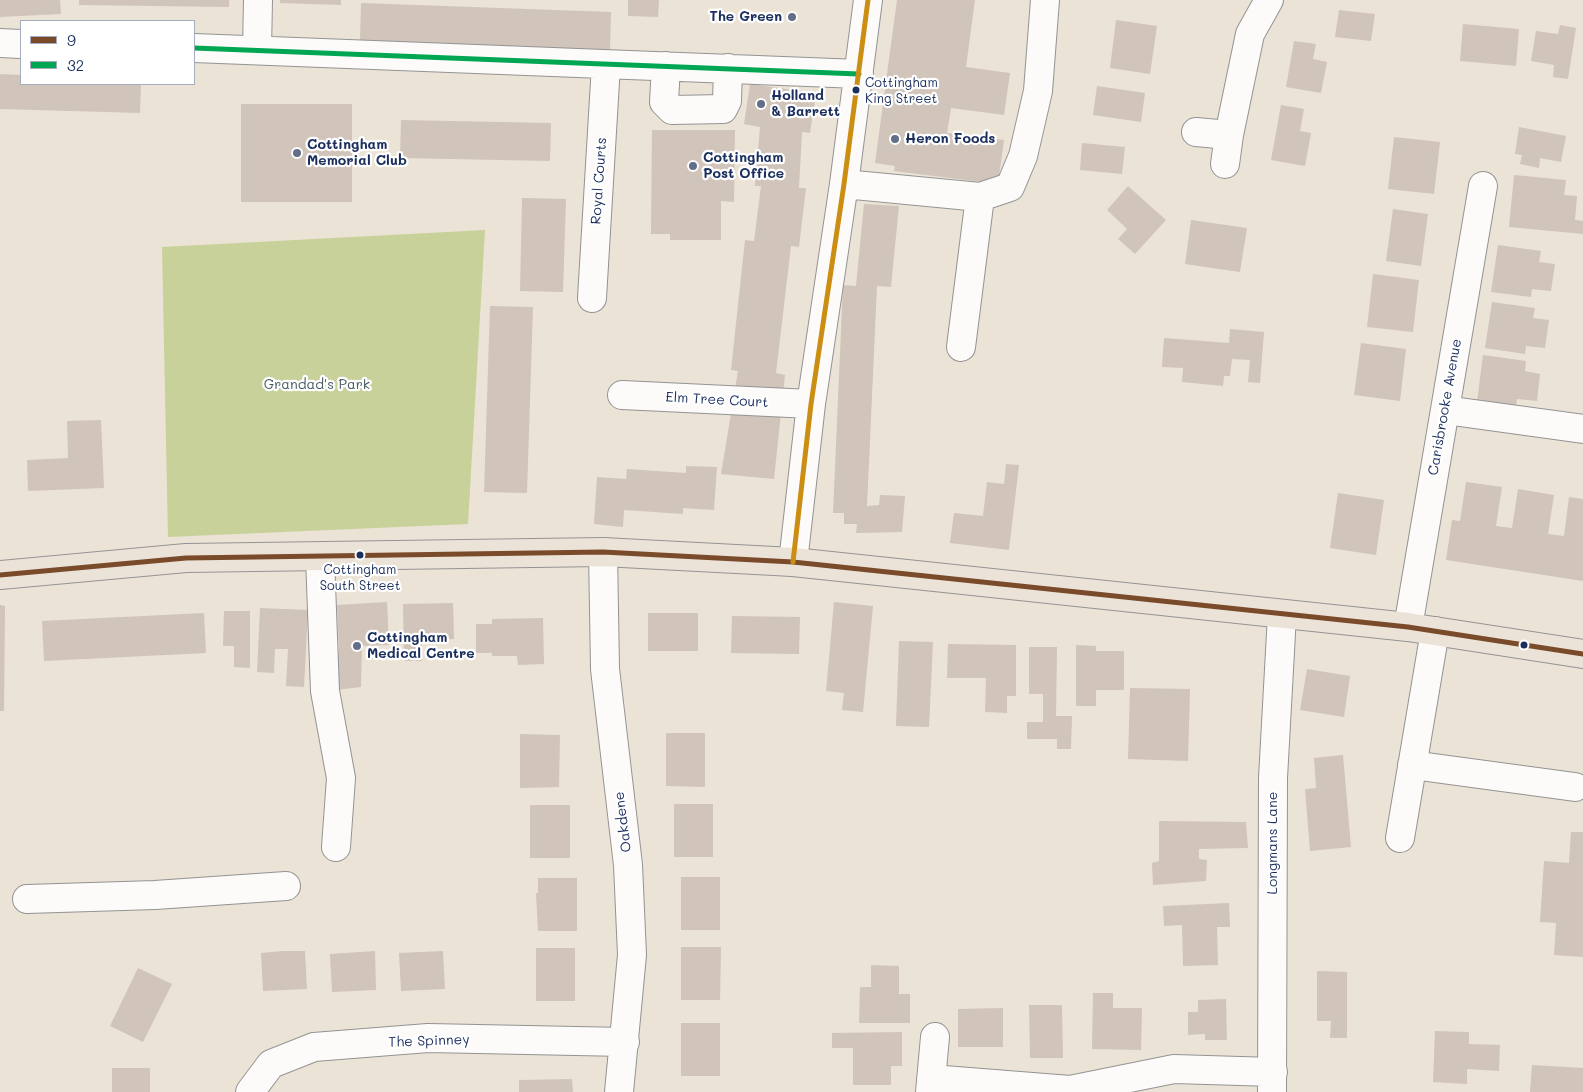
<!DOCTYPE html>
<html>
<head>
<meta charset="utf-8">
<style>
	body { margin:0 }
	#map { position:relative; width:1583px; height:1092px; overflow:hidden; background:#ebe3d6; font-family:Mali,sans-serif }
	canvas { display:block }
	.legend { position:absolute; left:20px; top:20px; width:175px; height:65px; box-sizing:border-box; background:#fff; border:1px solid #a4acbf; margin:0; padding:6px 9px; list-style:none; font-size:15px; color:#1b2f5e }
	.legend li { display:flex; align-items:center; gap:10px; height:25px }
	.legend b { width:25px; border:1px solid #a4acbf }
</style>
</head>
<body>
<div id="map">
<canvas width="1583" height="1092"></canvas>
<ul class="legend">
<li><b style="height:6px;background:#7a4b2a"></b>9</li>
<li><b style="height:6px;background:#00a651"></b>32</li>
</ul>
</div>
<script>
const c = document.querySelector('canvas').getContext('2d');
c.lineJoin = 'round';
function paint(path, color) {
  c.fillStyle = color;
  c.fill(path, 'evenodd');
}
function strokePath(path, color, width, dash) {
  c.strokeStyle = color;
  c.lineWidth = width;
  c.lineCap = dash ? 'butt' : 'round';
  c.setLineDash(dash || []);
  c.stroke(path);
}
function write(font, color, halo, rows, align = 'center') {
  c.font = font + ' Mali,sans-serif';
  c.lineWidth = 4.5;
  c.setLineDash([]);
  c.textBaseline = 'middle';
  c.strokeStyle = halo;
  c.fillStyle = color;
  for (const [text, x, y, turn = 0] of rows) {
    c.save();
    c.translate(x, y);
    c.rotate((+turn || 0) * Math.PI / 180);
    c.textAlign = isNaN(turn) ? turn : align;
    if (halo) c.strokeText(text, 0, 0);
    c.fillText(text, 0, 0);
    c.restore();
  }
}
const green = new Path2D(`
	M485 230 468 524 168 537 162 247Z`);
const building = new Path2D(`
	M0 0H60L61 14 0 17Z
	M79 0H229V7L79 5Z
	M280 0H341V5L280 3Z
	M628 0H659L658 17 628 16Z
	M897 0H975L966 67 1010 73 1004 115 951 108 947 133 1004 140 998 184 894 171 895 166 875 163Z
	M361 3 611 12 610 50 360 41Z
	M1339 10 1375 14 1371 41 1335 37Z
	M1116 20 1157 26 1150 74 1110 68Z
	M1463 24 1519 29 1516 66 1460 61Z
	M1560 25 1576 28 1568 79 1553 77 1554 65 1531 61 1536 31 1558 34Z
	M1294 41 1316 44 1313 59 1327 62 1321 93 1286 87Z
	M0 74 21 75V84H141L140 113 0 109Z
	M750 84 816 93 810 133 802 132 799 188H806L799 247 791 246 776 373 785 375 774 479 721 474 738 371 731 370 745 240 754 241 761 186H755L760 127 744 124Z
	M1097 86 1145 93 1141 122 1093 115Z
	M241 104H352V202H241Z
	M1281 105 1304 109 1300 131 1311 133 1305 166 1271 160Z
	M401 120 551 123 550 161 400 158Z
	M1519 127 1566 136 1561 162 1540 158 1539 168 1520 164 1522 155 1515 154Z
	M652 130H735L734 202 721 201V240H670V234H651Z
	M1394 137 1440 142 1434 194 1388 189Z
	M1082 143 1125 147 1122 174 1080 170Z
	M1514 175 1566 180 1564 195 1577 196 1575 220 1583 221V234L1509 227Z
	M1128 186 1166 220 1135 254 1118 239 1127 229 1107 210Z
	M522 198 566 199 563 292 520 291Z
	M864 204 899 206 891 287 877 286 867 506 879 505 880 495 905 496 902 532 856 533 857 524H844V513H833L843 285 856 286Z
	M1393 209 1428 214 1421 266 1386 261Z
	M1191 220 1247 228 1240 272 1185 264Z
	M1498 245 1541 251 1539 262 1555 264 1551 291 1532 289 1531 297 1491 292Z
	M1373 274 1419 280 1413 332 1367 327Z
	M1492 302 1535 308 1533 318 1549 320 1545 348 1526 346 1525 354 1485 348Z
	M490 306 533 307 527 493 484 492Z
	M1230 329 1264 332 1260 383 1248 382 1250 360 1232 359 1230 376H1224L1223 386 1182 382 1183 368 1162 367 1164 338 1229 343Z
	M1361 343 1406 349 1400 401 1354 395Z
	M1483 355 1526 361 1525 371 1540 374 1537 401 1517 399 1516 407 1477 402Z
	M101 420 104 488 28 491 27 460 68 458 67 421Z
	M1006 464 1019 465 1009 550 950 543 954 513 983 516 987 482 1004 484Z
	M686 466 717 467 714 510 683 508V514L624 510 623 527 594 524 597 477 626 479 627 469 686 473Z
	M1466 482 1502 487 1496 526 1512 528 1518 489 1554 495 1548 534 1564 536 1569 497 1583 499V581L1446 560 1452 520 1460 521Z
	M1338 493 1384 500 1376 555 1330 548Z
	M387 602 389 645 362 646 361 687 336 690 339 648 337 605Z
	M834 602 873 606 863 712 842 710 844 693 826 691Z
	M453 603 454 639 422 640V661H404L403 604Z
	M0 605 5 606 4 711H0Z
	M260 608 308 610 304 687 286 686 288 649H275L274 673 257 672Z
	M224 611H250V668L234 667V646H223Z
	M204 613 206 653 44 661 42 621Z
	M648 613H698V651H648Z
	M732 616 800 617 799 654 731 653Z
	M543 618 544 664 518 665 517 656H492V653H476V624H492V619Z
	M899 641 933 642 929 727 896 726Z
	M948 644 1016 645V696H1007V713L985 712 986 678H947Z
	M1076 645 1096 646V651H1124V690H1096V706H1076Z
	M1029 647H1057L1056 716H1072L1071 749H1057V739H1027V722H1043V694H1029Z
	M1307 669 1350 676 1344 717 1300 710Z
	M1130 688 1190 689 1188 761 1128 759Z
	M666 733H705V787L666 786Z
	M520 734 560 735 559 787 520 788Z
	M1343 755 1351 847 1310 851 1305 789 1316 788 1314 758Z
	M674 804H713V857H674Z
	M530 805H570V858H530Z
	M1159 821 1246 822 1248 848 1199 849V859L1207 860 1206 881 1153 885 1152 863 1159 861Z
	M1571 832H1583V957L1554 955 1556 923 1540 922 1544 861 1569 863Z
	M681 877H720V930H681Z
	M538 878H577V931H538L536 893H538Z
	M1229 903 1230 927H1217L1218 965 1183 966 1182 925 1164 926 1163 906Z
	M681 947H721L720 1000H681Z
	M536 948H575V1001H536Z
	M283 951H305L307 989 263 991 261 953Z
	M375 951 376 990 332 992 330 954Z
	M443 951 445 989 401 991 399 953Z
	M871 965 899 966V994H910V1023H859L860 987H871Z
	M138 968 172 984 143 1042 110 1026Z
	M1317 971 1347 972V1038H1330L1331 1021H1317Z
	M1093 993H1113V1008H1142L1141 1050 1092 1049Z
	M1226 999 1227 1040H1205V1034L1188 1035V1012H1198V1000Z
	M1029 1005H1062L1063 1058H1030Z
	M1003 1008V1047H958V1009Z
	M681 1023H720V1076H681Z
	M1435 1031 1469 1032V1044L1500 1045 1499 1071 1467 1069V1084L1433 1082Z
	M902 1032V1066H891V1085H853V1048H832V1033Z
	M1532 1065 1583 1068V1092H1530Z
	M112 1068H150V1092H112Z
	M572 1079 573 1092H519V1080Z`);
const minor = new Path2D(`
	M0 43 21 44
	M194 48 859 74
	M257 50 258 0
	M666 66 664 102 672 110 723 109 727 101 728 68
	M1196 132 1229 135
	M1225 164 1229 135 1250 34 1269 0
	M844 184 980 197 1010 187 1023 156 1038 91 1045 0
	M592 298 606 65
	M961 347 980 197
	M622 395 811 404
	M1445 410 1583 429
	M603 552 605 669 628 865 632 955 619 1092
	M320 557 325 691 341 778 336 847
	M793 562 811 404 844 184 868 0
	M1408 627 1483 186
	M1412 765 1575 787
	M1400 838 1435 631
	M27 899 155 895 286 886
	M931 1079 1070 1090 1174 1069 1273 1072
	M250 1092 271 1064 314 1047 428 1038 625 1042
	M930 1092 935 1037
	M1272 1092 1273 778 1282 615`);
const major = new Path2D(`
	M0 575 186 558 603 552 793 562 1408 627 1583 654`);
const bus1 = new Path2D(`
	M0 575 186 558 603 552 793 562 1408 627 1583 654`);
const bus2 = new Path2D(`
	M194 48 859 74`);
const bus3 = new Path2D(`
	M793 562 811 404 844 184 868 0`);
const markers = [
	[792,17,5,"#646e88"],
	[856,90,4.5,"#1b2f5e"],
	[761,104,5,"#646e88"],
	[895,139,5,"#646e88"],
	[297,153,5,"#646e88"],
	[693,166,5,"#646e88"],
	[360,555,4.5,"#1b2f5e"],
	[1524,645,4.5,"#1b2f5e"],
	[357,646,5,"#646e88"]
];
const busNames = [
	["Cottingham",865,83],
	["King Street",865,99],
	["Cottingham",360,570,"center"],
	["South Street",360,586,"center"]
];
const poiNames = [
	["The Green",782,17,"right"],
	["Holland",771,96],
	["& Barrett",771,112],
	["Heron Foods",905,139],
	["Cottingham",307,145],
	["Memorial Club",307,161],
	["Cottingham",703,158],
	["Post Office",703,174],
	["Cottingham",367,638],
	["Medical Centre",367,654]
];
const streetNames = [
	["Royal Courts",599,181,-86],
	["Elm Tree Court",717,400,3],
	["Carisbrooke Avenue",1445,407,-80],
	["Oakdene",623,822,-97],
	["Longmans Lane",1273,843,-90],
	["The Spinney",429,1041,-2]
];
const parkNames = [
	["Grandad's Park",317,385]
];
paint(green, '#c8d199');
paint(building, '#d1c4bb');
strokePath(minor, '#949394', 30);
strokePath(major, '#949394', 30);
strokePath(minor, '#fcfbf9', 28);
strokePath(major, '#ece3d8', 28);
strokePath(bus1, '#7a4b2a', 5);
strokePath(bus2, '#00a651', 5);
strokePath(bus3, '#cb8e13', 5);
for (const [x, y, r, color] of markers) {
  const dot = new Path2D();
  dot.arc(x, y, r, 0, 2 * Math.PI);
  c.fillStyle = color;
  c.fill(dot);
  strokePath(dot, '#fff', 2);
}
write('13px', '#1b2f5e', '#fff', busNames, 'left');
write('bold 14px', '#1b2f5e', '#fff', poiNames, 'left');
write('14px', '#1b2f5e', '#fff', streetNames);
write('14px', '#465b61', '#fff', parkNames);
</script>
</body>
</html>
